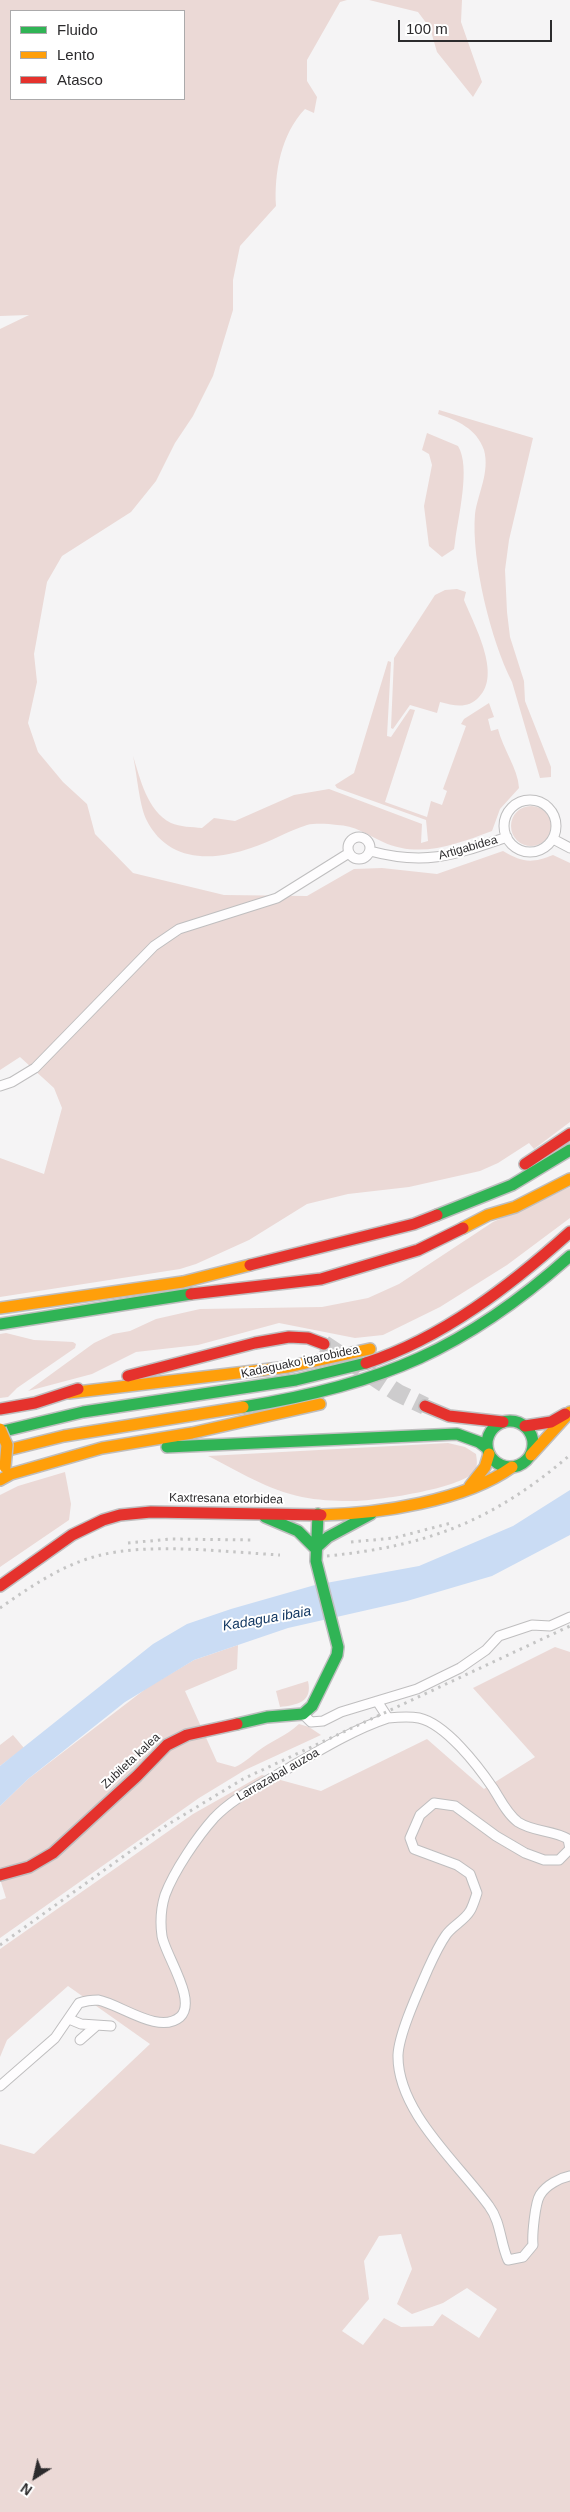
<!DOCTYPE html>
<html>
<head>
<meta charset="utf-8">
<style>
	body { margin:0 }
	#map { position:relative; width:570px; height:2512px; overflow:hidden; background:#f5f4f5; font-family:Arial,sans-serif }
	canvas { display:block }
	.legend { position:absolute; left:10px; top:10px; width:175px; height:90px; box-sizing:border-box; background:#fff; border:1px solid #abaaab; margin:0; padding:6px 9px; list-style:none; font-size:15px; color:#2c2b2d }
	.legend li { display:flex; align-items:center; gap:10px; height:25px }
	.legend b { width:25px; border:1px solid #abaaab }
	.north { position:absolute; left:10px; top:2452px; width:50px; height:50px; -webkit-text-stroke:4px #fff; paint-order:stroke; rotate:215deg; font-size:14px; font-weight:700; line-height:20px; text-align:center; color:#2c2b2d }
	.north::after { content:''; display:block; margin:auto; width:18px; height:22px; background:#2c2b2d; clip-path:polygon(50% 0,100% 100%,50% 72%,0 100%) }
	.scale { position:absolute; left:398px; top:20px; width:154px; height:22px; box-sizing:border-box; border:2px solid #2c2b2d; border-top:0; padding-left:6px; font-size:15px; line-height:18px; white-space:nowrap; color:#2c2b2d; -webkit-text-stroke:4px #fff; paint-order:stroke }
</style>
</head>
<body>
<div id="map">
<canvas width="570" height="2512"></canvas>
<ul class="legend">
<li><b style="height:6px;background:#30b455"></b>Fluido</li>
<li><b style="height:6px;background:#ff9f0a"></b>Lento</li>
<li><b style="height:6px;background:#e5322d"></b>Atasco</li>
</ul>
<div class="north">N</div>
<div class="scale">100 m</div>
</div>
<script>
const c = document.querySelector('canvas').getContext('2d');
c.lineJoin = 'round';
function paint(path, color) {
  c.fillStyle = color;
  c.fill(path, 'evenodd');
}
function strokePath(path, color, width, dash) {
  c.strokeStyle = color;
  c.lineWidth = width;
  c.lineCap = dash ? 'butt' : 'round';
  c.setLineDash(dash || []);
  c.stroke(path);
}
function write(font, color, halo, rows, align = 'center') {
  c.font = font + ' Arial,sans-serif';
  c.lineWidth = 4;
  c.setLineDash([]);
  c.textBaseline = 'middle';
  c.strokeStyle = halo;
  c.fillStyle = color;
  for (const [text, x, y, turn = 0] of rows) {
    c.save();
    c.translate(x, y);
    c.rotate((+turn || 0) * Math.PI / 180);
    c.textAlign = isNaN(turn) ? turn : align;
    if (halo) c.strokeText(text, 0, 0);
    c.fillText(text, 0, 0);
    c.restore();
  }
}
const green = new Path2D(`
	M0 0H347L340 2 307 60V81L317 97 314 113 305 109C281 134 274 173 276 206L240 246 233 280V310L213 376 193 416 175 443 156 481 131 512 62 556 47 582 34 654 37 682 28 723 38 752 63 782 87 804 95 834 133 873 224 895 307 896 354 869 382 868 437 874 503 851C522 862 531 864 553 855L570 863V1122L534 1149 529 1143 498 1163 480 1171 409 1187 348 1194 307 1204 249 1240 196 1264 180 1269 0 1297V1158L44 1174 62 1108 54 1088 20 1057 0 1070V329L29 315 0 316ZM11 11H184V99H11Z
	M369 0H462L461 22 482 82 473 97 437 52 430 28 418 12Z
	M439 410 533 438 509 540 505 570 507 612 510 637 524 681 525 701 551 767V777L540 778 512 682C491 641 471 560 475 514 478 493 490 472 484 450 477 429 457 420 438 414Z
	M427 433 458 446C471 467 458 517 455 542L454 549 442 557 429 546 424 506 432 465 429 454 422 450Z
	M457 589 466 592 464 600C474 625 502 674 479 697 468 709 455 706 440 702L437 713 410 705 393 729 391 728 394 658 435 595 445 590Z
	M388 661 391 662 387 736 391 737 410 709 415 710 385 802 427 817 431 801 442 805 447 791 443 789 466 726 461 724 464 719 489 703 494 717 488 719 491 731 498 729C503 749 518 769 519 788L500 809 492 831C457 844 420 859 383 842 368 835 354 825 337 825 328 824 316 823 307 825 288 831 270 842 251 848 211 862 167 862 146 819 139 803 137 774 133 756 140 778 147 811 171 823 180 827 192 827 202 828L214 818 235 821 294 795 329 789 422 824 421 843 428 841 426 820 337 788 335 785 354 773Z
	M511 826a20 20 0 1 1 40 0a20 20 0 1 1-40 0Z
	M570 1187V1218L507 1265 440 1307 383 1335 355 1338 279 1323 198 1345 136 1352 92 1374 28 1391 94 1343 113 1334 130 1331 156 1319 200 1309 322 1307 368 1298 399 1284 493 1222Z
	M6 1333 34 1340 73 1342 76 1344 75 1348 17 1388 8 1397 0 1398V1334Z
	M448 1443 465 1447 476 1454C477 1461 478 1467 474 1472 460 1489 371 1502 348 1501 334 1501 317 1500 302 1497 268 1490 238 1471 208 1456Z
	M65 1472 71 1504 69 1520 0 1567V1495L18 1486Z
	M238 1645 237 1669 185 1691 217 1762 235 1767C244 1763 250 1757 258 1751 271 1741 286 1736 299 1724L309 1727 321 1735 245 1770 199 1798 0 1938V1900L6 1898 0 1879V1806L28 1779 148 1687 194 1660Z
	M555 1647 570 1652V2512H0V2144L34 2154 150 2044 68 1986 7 2040 0 2057V1949L193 1814 262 1775 321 1791 427 1739 484 1789 535 1757 473 1688ZM401 2234 412 2269 397 2304 412 2314 443 2303 467 2288 497 2309 479 2338 442 2314 433 2326 401 2327 384 2318 363 2345 342 2331 369 2299 364 2261 379 2236Z
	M308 1681C313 1702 297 1705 280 1707L276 1691Z
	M13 1735 24 1748 0 1766V1745Z`);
const water = new Path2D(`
	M570 1490V1535L492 1576 407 1601 288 1628 194 1660 125 1702 28 1779 0 1806V1766L153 1644 187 1624 231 1609 315 1585 419 1566 513 1526Z`);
const highwayTunnel = new Path2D(`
	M324 1344 398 1393 425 1406`);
const street = new Path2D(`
	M504 826a26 26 0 1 1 52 0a26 26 0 1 1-52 0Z
	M348 848a11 11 0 1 1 22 0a11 11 0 1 1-22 0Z
	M553 839 570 848
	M370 851C426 866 454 855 507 837
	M0 1086 12 1082 35 1068 154 946 179 929 277 898 349 853
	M377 1701 388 1718C398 1717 409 1716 419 1718 446 1724 478 1766 493 1788 500 1799 507 1814 518 1822 533 1832 553 1830 568 1839L570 1849 559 1860H544L525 1853 496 1836 455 1806 434 1803 420 1815 410 1838 414 1849 457 1865 470 1874 477 1893C475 1899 473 1906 470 1911 464 1921 452 1926 446 1935 439 1945 433 1958 428 1969 419 1990 399 2033 398 2055 397 2112 459 2164 489 2206 501 2222 500 2242 508 2260L523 2257 533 2245C532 2235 535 2203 540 2195 546 2185 560 2178 570 2176
	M303 1714 311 1722 323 1721 341 1712 417 1689 460 1668 486 1650 499 1636 532 1625 550 1626 570 1617
	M69 2019 81 2024 111 2026
	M80 2040 96 2026
	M0 2086 55 2038 79 2003C85 2001 92 2000 98 2000 120 2004 159 2035 180 2017 198 2001 165 1955 162 1936 160 1922 161 1908 165 1895 174 1871 197 1837 214 1818 232 1799 255 1788 277 1775 312 1755 349 1731 388 1718`);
const fast = new Path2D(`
	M437 1215 512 1185 570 1150
	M0 1324 191 1294
	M243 1407C381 1385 466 1349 570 1256
	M487 1444a23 23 0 1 1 46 0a23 23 0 1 1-46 0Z
	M0 1432 83 1412 296 1380 366 1363
	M167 1447 457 1434 479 1442 487 1448
	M265 1517 298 1531 315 1548
	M316 1548 328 1537 371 1514
	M237 1724 267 1717 303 1714 312 1706 337 1655 338 1647 316 1561 318 1514`);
const slow = new Path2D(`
	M463 1228 488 1215 515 1207 570 1179
	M0 1308 183 1282 250 1265
	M69 1393 288 1367 370 1349
	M0 1452 64 1436 243 1407
	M531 1455 570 1412
	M0 1480 11 1474 102 1448 192 1433 320 1404
	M470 1486 485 1467 489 1454
	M321 1515C378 1514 465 1501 512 1467`);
const jam = new Path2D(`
	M525 1164 570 1134
	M250 1265 414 1224 437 1215
	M191 1294 321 1279 418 1250 463 1228
	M366 1363C443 1338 511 1285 570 1232
	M128 1376 255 1343 289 1337 308 1338 324 1344
	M425 1406 449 1416 503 1422
	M0 1409 35 1403 78 1389
	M525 1426 551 1422 565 1414
	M0 1586 72 1535 103 1520 120 1515 151 1512 321 1515
	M0 1875 29 1867 53 1853 137 1776 167 1745 187 1735 237 1724`);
const rail = new Path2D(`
	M351 1542 394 1538 451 1523
	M128 1543 171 1539 255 1540
	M327 1556C428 1546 493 1521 570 1455
	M0 1608C30 1587 62 1565 97 1556 149 1542 225 1552 280 1555
	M0 1945 167 1825 243 1779 570 1626`);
const slowBridge = new Path2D(`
	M0 1429 7 1445 5 1467`);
const streetNames = [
	["Artigabidea",468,848,-16],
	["Kadaguako igarobidea",300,1362,-12],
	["Kaxtresana etorbidea",226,1499,1],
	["Zubileta kalea",131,1761,-43],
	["Larrazabal auzoa",278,1775,-30]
];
const waterNames = [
	["Kadagua ibaia",267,1619,-10]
];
paint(green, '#ebd9d6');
paint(water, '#cadcf4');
strokePath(highwayTunnel, '#cdcccd', 18, [18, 9]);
strokePath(street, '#bfbebf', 11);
strokePath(fast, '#bfbebf', 14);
strokePath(slow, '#bfbebf', 14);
strokePath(jam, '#bfbebf', 14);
strokePath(street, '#fefdfe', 9);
strokePath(fast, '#30b455', 11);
strokePath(slow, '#ff9f0a', 11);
strokePath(jam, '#e5322d', 11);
strokePath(rail, '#c5c5c5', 3, [2.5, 5]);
strokePath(slowBridge, '#bfbebf', 14, []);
strokePath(slowBridge, '#ff9f0a', 11);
write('12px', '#2c2b2d', '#fff', streetNames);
write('italic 14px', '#153a64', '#fff', waterNames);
</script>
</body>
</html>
